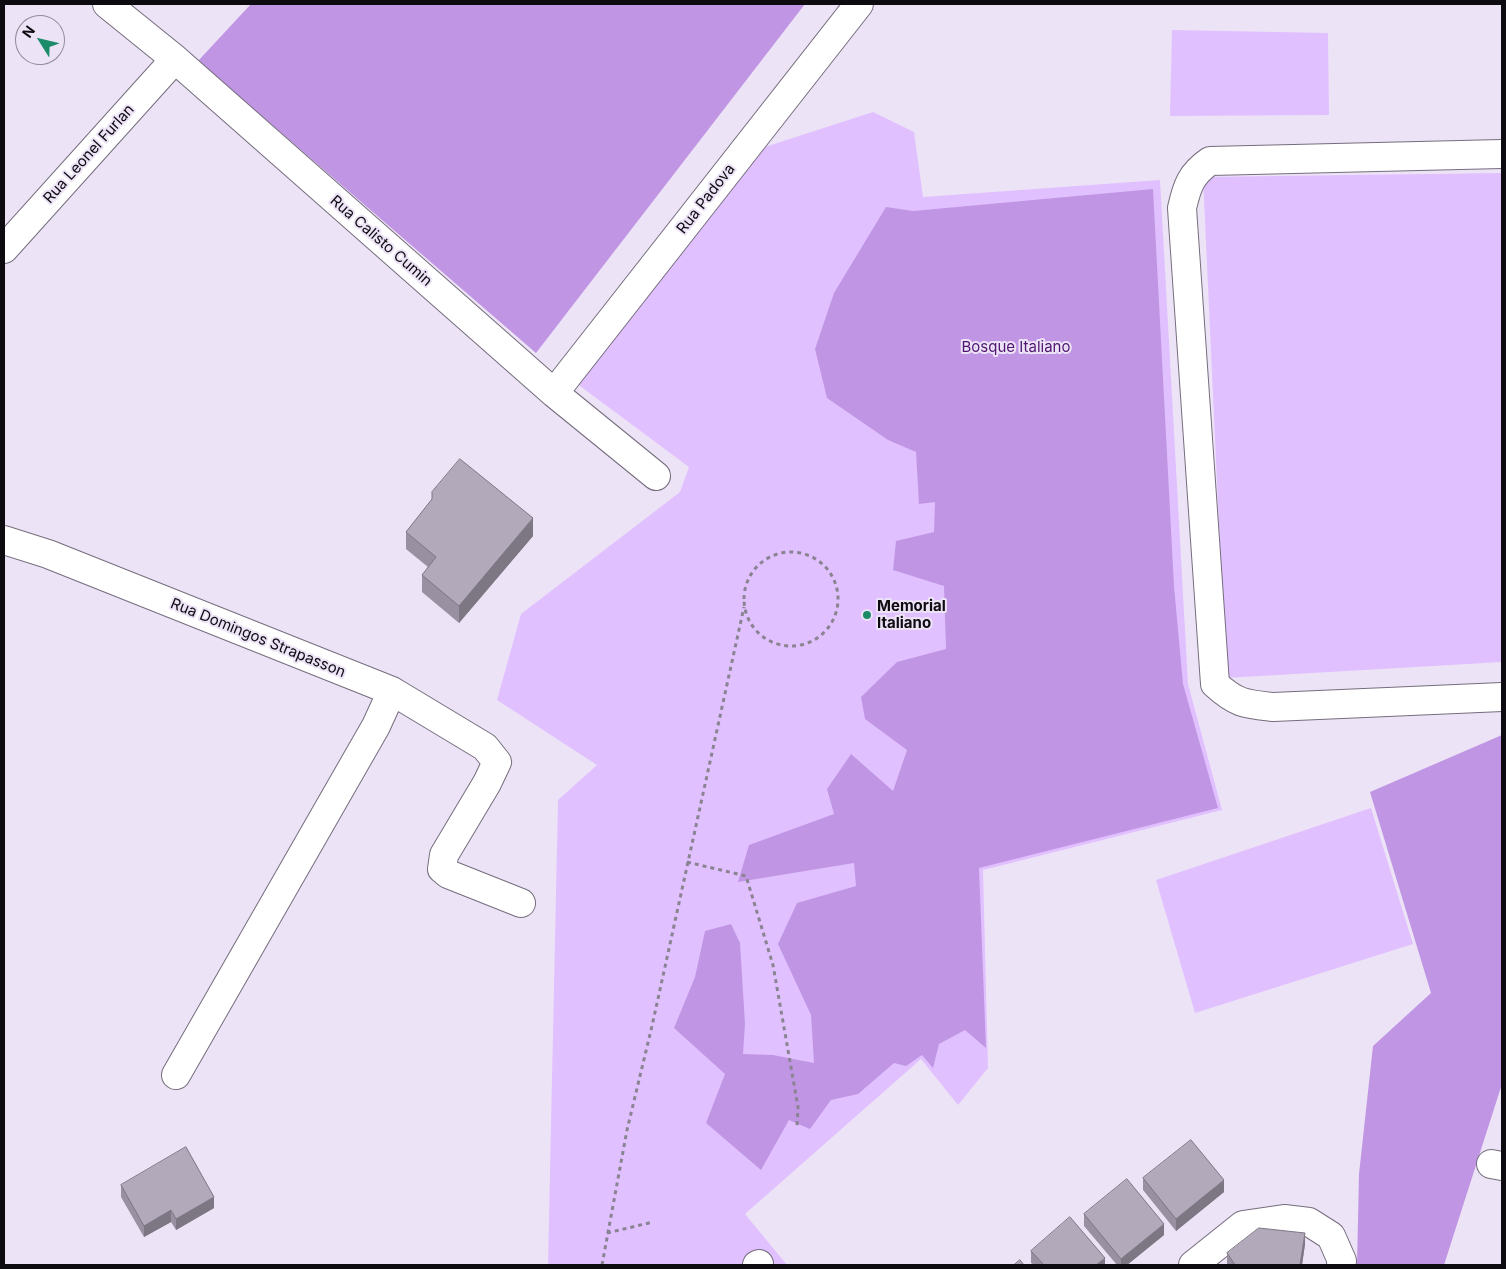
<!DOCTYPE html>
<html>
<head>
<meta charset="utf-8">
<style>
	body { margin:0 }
	#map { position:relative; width:1506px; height:1269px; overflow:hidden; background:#ede3f6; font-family:Inter,sans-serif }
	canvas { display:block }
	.frame { position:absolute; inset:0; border:5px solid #0d0a10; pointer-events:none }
	.north { position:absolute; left:15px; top:15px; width:50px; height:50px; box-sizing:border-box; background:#ede3f6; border:1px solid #938c9a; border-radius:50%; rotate:306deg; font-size:14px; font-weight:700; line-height:20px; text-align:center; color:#0d0a10 }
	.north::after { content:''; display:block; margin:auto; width:18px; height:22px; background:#1c8b6a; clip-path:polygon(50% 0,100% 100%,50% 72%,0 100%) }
</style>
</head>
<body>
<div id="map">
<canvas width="1506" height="1269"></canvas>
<div class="frame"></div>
<div class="north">N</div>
</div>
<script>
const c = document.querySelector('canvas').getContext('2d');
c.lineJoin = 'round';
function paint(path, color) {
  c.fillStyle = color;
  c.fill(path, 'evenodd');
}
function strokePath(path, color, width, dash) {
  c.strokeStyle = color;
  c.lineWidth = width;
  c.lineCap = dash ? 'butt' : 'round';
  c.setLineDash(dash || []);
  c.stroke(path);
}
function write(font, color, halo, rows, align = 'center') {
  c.font = font + ' Inter,sans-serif';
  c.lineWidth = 4;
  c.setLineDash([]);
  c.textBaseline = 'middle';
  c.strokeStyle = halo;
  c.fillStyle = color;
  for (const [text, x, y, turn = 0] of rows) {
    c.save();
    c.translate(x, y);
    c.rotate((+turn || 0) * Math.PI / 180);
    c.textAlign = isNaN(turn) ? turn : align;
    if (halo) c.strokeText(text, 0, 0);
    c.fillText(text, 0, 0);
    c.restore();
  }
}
const green = new Path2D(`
	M1172 30 1328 33 1329 115 1170 116Z
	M873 112 914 132 923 197 1160 180 1188 684 1222 810 983 870 988 1068 958 1105 921 1059 745 1214 787 1265H548L558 800 597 765 497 700 521 614 680 492 689 467 572 380 734 157Z
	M1502 173V662L1226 678 1203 177Z
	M1371 808 1413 944 1195 1013 1156 880Z`);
const forest = new Path2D(`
	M251 4H805L536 353 198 61Z
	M1153 189 1174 586 1183 684 1218 808 979 868 986 1048 965 1030 939 1044 933 1068 922 1055 906 1066 894 1063 858 1094 831 1100 810 1129 789 1120 761 1170 706 1123 725 1074 674 1028 695 977 705 931 731 924 740 943 745 1024 743 1054 773 1055 814 1063 811 1015 778 944 797 903 856 886 854 863 738 882 749 845 834 814 827 789 851 754 893 791 907 750 865 719 861 697 897 662 946 649 944 586 893 570 896 541 934 532 935 502 919 504 916 452 888 440 827 398 815 349 834 293 886 207 913 211Z
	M1502 735V1084L1444 1265H1357L1359 1174 1373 1046 1431 993 1370 792Z`);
const path = new Path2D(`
	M744 599a47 47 0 1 1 94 0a47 47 0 1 1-94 0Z
	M687 862 746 876 773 965 798 1107 797 1127
	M607 1233 653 1222
	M602 1265 627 1130 652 1026 744 607`);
const minor = new Path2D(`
	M107 4 175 59 554 393 656 476
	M1502 154 1210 161C1191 174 1187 186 1182 208L1215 684C1237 704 1245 704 1273 707L1502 697
	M4 249 175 59
	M554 393 859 4
	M4 540 48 554 392 691 485 747 497 762 487 783 444 855 442 869 448 874 521 903
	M176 1075 376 726 392 691
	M1491 1164 1502 1166
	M757 1265 759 1264
	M1193 1265 1243 1225 1284 1219 1309 1222 1331 1236 1342 1261 1341 1265`);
const wall = new Path2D(`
	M432 492 533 536 459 623 422 592V575L428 567 406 549V532L432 500Z
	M1143 1178 1224 1192 1176 1231 1143 1190Z
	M121 1185 214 1208 176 1230 171 1222 144 1237 121 1197Z
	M1084 1214 1164 1235 1127 1265H1117L1084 1226Z
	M1305 1244 1302 1265H1227V1253Z
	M1031 1251 1105 1265H1034L1031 1263Z`);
const shadedWall = new Path2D(`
	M533 518V536L459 623V606Z
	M1224 1180V1192L1176 1231V1219Z
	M214 1197V1208L176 1230V1219Z
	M171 1210V1222L144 1237V1226Z
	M1164 1224V1235L1127 1265H1121V1259Z
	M1305 1233V1244L1302 1265H1300Z
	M1105 1258V1265H1096Z`);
const building = new Path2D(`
	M460 459 533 518 459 606 422 575 436 557 406 532 432 499V492Z
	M1191 1140 1224 1180 1176 1219 1143 1178Z
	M186 1147 214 1197 176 1219 171 1210 144 1226 121 1185Z
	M1127 1179 1164 1224 1121 1259 1084 1214Z
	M1070 1217 1105 1258 1096 1265H1044L1031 1251Z
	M1259 1228 1305 1233 1300 1265H1235L1227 1253Z
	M1020 1260 1024 1265H1014Z`);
const markers = [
	[867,615,5,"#1c8b6a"]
];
const streetNames = [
	["Rua Leonel Furlan",89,154,-48],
	["Rua Padova",706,199,-52],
	["Rua Calisto Cumin",381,241,41],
	["Rua Domingos Strapasson",258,638,22]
];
const parkNames = [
	["Bosque Italiano",1016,347]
];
const poiNames = [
	["Memorial",877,606],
	["Italiano",877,623]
];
paint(green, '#e1c0ff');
paint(forest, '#c096e4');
strokePath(minor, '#756d7d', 30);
strokePath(path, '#8a8391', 3, [4, 4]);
strokePath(minor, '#fff', 28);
paint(wall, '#9991a1');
paint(shadedWall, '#7d7683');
paint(building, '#b2a9bb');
strokePath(building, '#7d7683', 1);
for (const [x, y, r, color] of markers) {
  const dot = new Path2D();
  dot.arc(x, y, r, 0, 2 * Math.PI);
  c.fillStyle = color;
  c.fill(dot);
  strokePath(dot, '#ede3f6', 2);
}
write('15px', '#0d0a10', '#ede3f6', streetNames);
write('15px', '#4e1571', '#ede3f6', parkNames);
write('bold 15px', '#0d0a10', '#ede3f6', poiNames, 'left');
</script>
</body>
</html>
